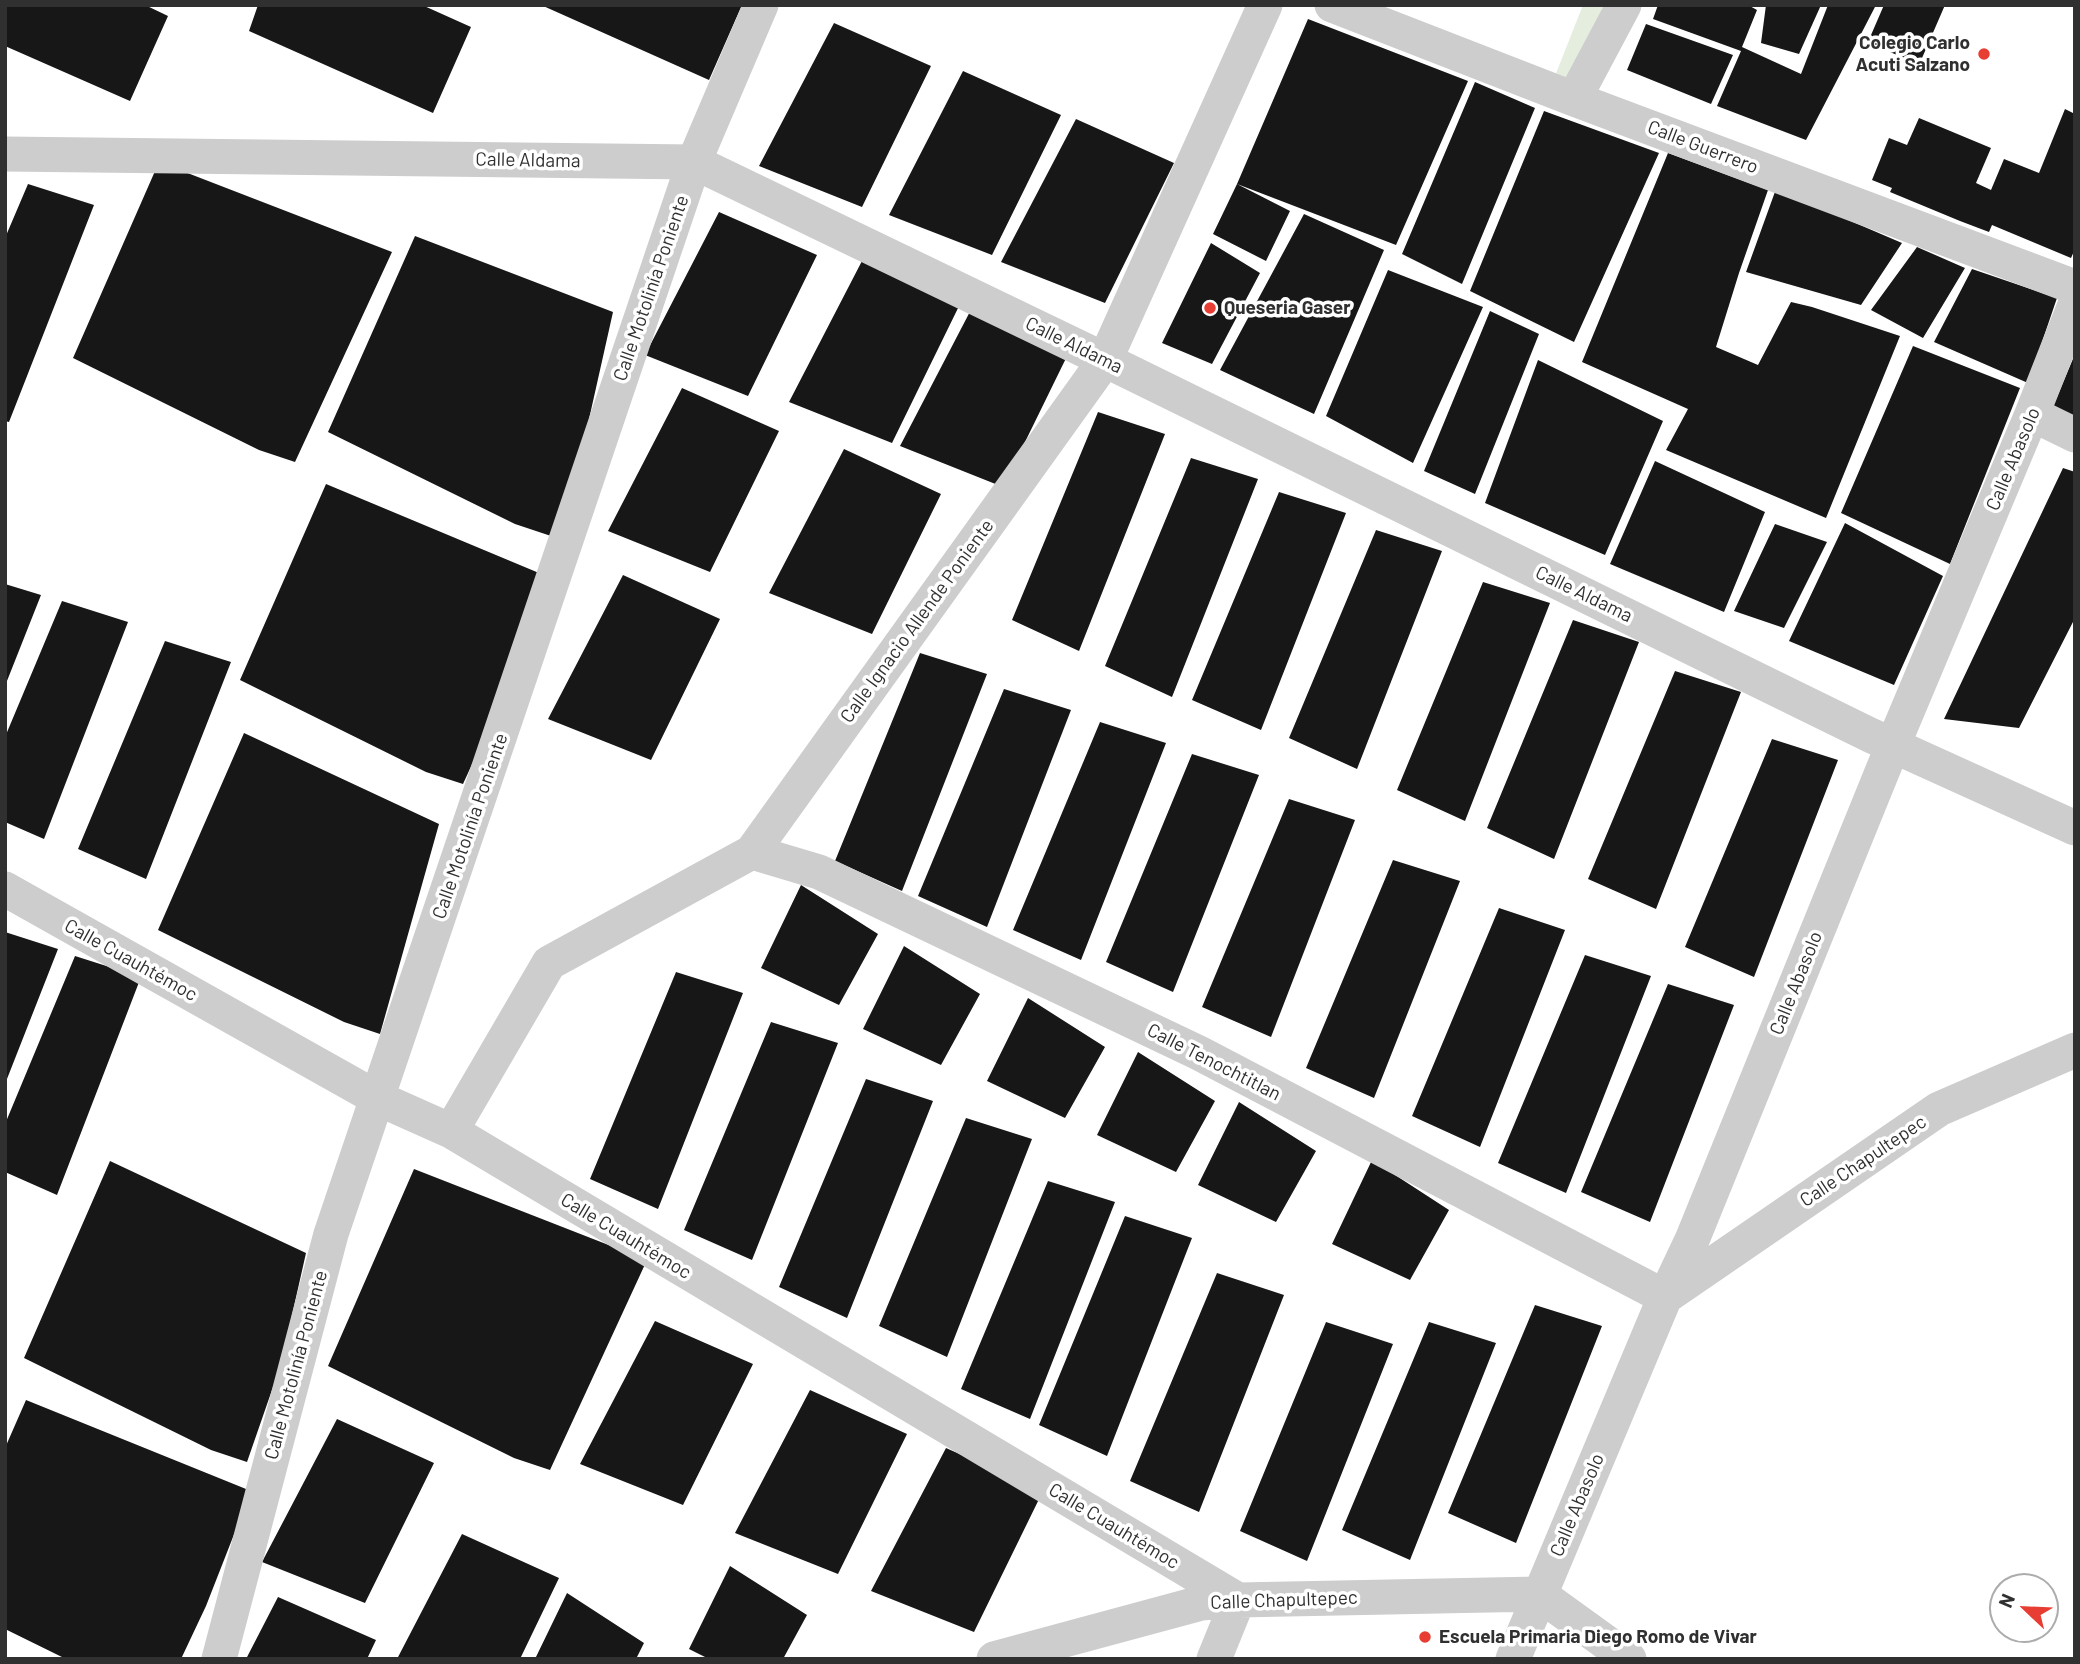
<!DOCTYPE html>
<html>
<head>
<meta charset="utf-8">
<style>
	body { margin:0 }
	#map { position:relative; width:2080px; height:1664px; overflow:hidden; background:#fff; font-family:Barlow,sans-serif }
	canvas { display:block }
	.frame { position:absolute; inset:0; border:7px solid #303030; pointer-events:none }
	.north { position:absolute; left:1989px; top:1573px; width:70px; height:70px; box-sizing:border-box; background:#fff; border:2px solid #acacac; border-radius:50%; rotate:293deg; font-size:19px; font-weight:700; line-height:28px; text-align:center; color:#303030 }
	.north::after { content:''; display:block; margin:auto; width:24px; height:32px; background:#e73d33; clip-path:polygon(50% 0,100% 100%,50% 72%,0 100%) }
</style>
</head>
<body>
<div id="map">
<canvas width="2080" height="1664"></canvas>
<div class="frame"></div>
<div class="north">N</div>
</div>
<script>
const c = document.querySelector('canvas').getContext('2d');
c.lineJoin = 'round';
function paint(path, color) {
  c.fillStyle = color;
  c.fill(path, 'evenodd');
}
function strokePath(path, color, width, dash) {
  c.strokeStyle = color;
  c.lineWidth = width;
  c.lineCap = dash ? 'butt' : 'round';
  c.setLineDash(dash || []);
  c.stroke(path);
}
function write(font, color, halo, rows, align = 'center') {
  c.font = font + ' Barlow,sans-serif';
  c.lineWidth = 7;
  c.setLineDash([]);
  c.textBaseline = 'middle';
  c.strokeStyle = halo;
  c.fillStyle = color;
  for (const [text, x, y, turn = 0] of rows) {
    c.save();
    c.translate(x, y);
    c.rotate((+turn || 0) * Math.PI / 180);
    c.textAlign = isNaN(turn) ? turn : align;
    if (halo) c.strokeText(text, 0, 0);
    c.fillText(text, 0, 0);
    c.restore();
  }
}
const green = new Path2D(`
	M1583 5H1615L1576 84 1555 76Z`);
const building = new Path2D(`
	M5 5H145L168 16 130 101 5 46Z
	M258 5H422L471 27 433 113 249 31Z
	M541 5H742L709 80Z
	M1658 5H1748L1757 10 1742 47 1801 74 1828 5H1876L1806 140 1717 106 1741 51 1653 19Z
	M1766 5H1821L1799 54 1761 43Z
	M1884 5H1945L1919 65 1868 42Z
	M1308 19 1468 81 1396 245 1237 184Z
	M834 23 931 66 862 207 759 166Z
	M1646 24 1733 55 1711 104 1627 70Z
	M963 71 1061 115 992 255 889 215Z
	M1475 82 1535 108 1462 284 1402 254Z
	M2065 109 2075 114V249L2071 258 1992 225 1989 232 1960 221 1890 192 1892 188 1872 180 1889 138 1907 145 1919 118 1991 148 1976 183 1991 190 2004 159 2039 173Z
	M1544 111 1659 153 1574 342 1470 291Z
	M1076 119 1174 163 1105 303 1001 262Z
	M1668 153 1768 190 1739 273 1716 347 1758 365 1791 302 1812 307 1900 336 1826 518 1666 450 1688 409 1582 362Z
	M159 162 392 252 295 462 259 450 73 358Z
	M28 184 94 205 9 422 5 421V238Z
	M1237 184 1290 211 1266 261 1213 234Z
	M1776 189 1902 243 1861 305 1746 272Z
	M719 212 817 255 748 396 645 355Z
	M1304 214 1384 250 1314 414 1220 370Z
	M415 236 613 312 585 437 551 536 515 524 328 432Z
	M1211 243 1260 273 1212 364 1162 343Z
	M1917 247 1965 268 1923 338 1871 310Z
	M863 259 961 302 892 443 789 402Z
	M1972 269 2057 298 2028 383 1934 342Z
	M1388 270 1483 307 1413 463 1326 416Z
	M975 302 1072 346 1003 487 900 446Z
	M1490 311 1539 334 1475 494 1424 471Z
	M1913 346 2020 388 1950 564 1841 513Z
	M2075 354V418L2052 409Z
	M1538 360 1663 421 1605 555 1485 503Z
	M682 388 779 431 710 572 608 531Z
	M1098 412 1165 434 1079 651 1012 620Z
	M844 449 941 494 872 634 769 593Z
	M1191 458 1258 479 1172 697 1105 666Z
	M1655 461 1765 512 1724 612 1610 564Z
	M2063 468 2075 472V618L2019 728 1944 719Z
	M326 484 539 573 506 690 463 784 426 772 240 680Z
	M1279 492 1346 513 1261 730 1192 700Z
	M1845 523 1943 576 1894 685 1789 641Z
	M1775 524 1827 542 1784 628 1734 611Z
	M1376 530 1442 551 1357 769 1289 738Z
	M623 575 720 619 651 760 548 719Z
	M1483 582 1550 603 1465 821 1397 790Z
	M5 584 41 595 5 686Z
	M62 601 128 622 44 839 5 822V737Z
	M1573 620 1639 642 1554 859 1487 828Z
	M165 641 231 662 146 879 78 849Z
	M920 653 987 674 902 891 835 861Z
	M1675 671 1741 692 1656 909 1588 879Z
	M1004 689 1071 710 987 927 918 896Z
	M1100 722 1166 743 1081 960 1013 930Z
	M244 733 439 824 380 1034 344 1022 158 930Z
	M1772 739 1838 760 1754 977 1685 947Z
	M1192 754 1259 775 1173 992 1106 962Z
	M1289 799 1355 820 1271 1037 1202 1007Z
	M1393 860 1460 881 1374 1098 1306 1068Z
	M801 885 878 934 839 1005 761 968Z
	M1499 908 1565 930 1480 1147 1412 1116Z
	M5 932 58 949 5 1084Z
	M904 946 980 994 941 1065 863 1029Z
	M1585 955 1651 976 1566 1193 1498 1163Z
	M75 956 141 977 57 1195 5 1172V1124Z
	M676 972 743 993 658 1209 590 1179Z
	M1668 984 1734 1005 1650 1222 1581 1192Z
	M1028 998 1105 1047 1065 1118 987 1081Z
	M771 1022 838 1043 752 1260 684 1230Z
	M1138 1052 1215 1101 1176 1172 1097 1135Z
	M866 1079 933 1101 847 1318 779 1287Z
	M1239 1102 1316 1151 1276 1222 1198 1185Z
	M966 1118 1032 1139 947 1357 879 1326Z
	M1372 1160 1449 1210 1410 1280 1332 1244Z
	M110 1161 306 1253 281 1364 247 1462 211 1450 24 1358Z
	M414 1169 647 1260 550 1470 514 1458 328 1366Z
	M1048 1181 1115 1202 1030 1419 961 1389Z
	M1125 1216 1192 1238 1107 1456 1039 1425Z
	M1217 1273 1284 1295 1199 1512 1130 1481Z
	M1535 1305 1602 1326 1516 1543 1448 1513Z
	M655 1321 753 1364 683 1505 580 1464Z
	M1326 1322 1393 1344 1307 1561 1240 1531Z
	M1429 1322 1496 1343 1410 1560 1342 1530Z
	M810 1390 907 1434 838 1574 735 1533Z
	M26 1400 251 1491 206 1606 181 1659H66L5 1629V1448Z
	M337 1419 434 1463 365 1603 262 1562Z
	M946 1448 1043 1491 974 1632 871 1591Z
	M462 1534 559 1578 520 1659H397Z
	M730 1566 807 1615 783 1659H709L689 1649Z
	M567 1593 644 1643 636 1659H535Z
	M278 1597 376 1640 367 1659H246Z`);
const minor = new Path2D(`
	M1332 5 1574 99 2075 287
	M1574 99 1624 5
	M5 154 694 162 1105 360 1870 735 2075 828
	M2032 414 2075 435
	M752 852 819 872 1199 1053 1665 1297 1939 1109 2075 1050
	M5 889 377 1098 451 1131 1238 1600 1214 1659
	M451 1131 549 963 752 852 1105 360 1265 5
	M219 1659 331 1234 694 162 761 5
	M994 1659 1201 1603 1238 1600 1539 1594 1629 1659
	M1513 1659 1665 1297 1692 1240 1893 745 2032 414 2075 305`);
const markers = [
	[1984,54,7,"#e73d33"],
	[1210,308,7,"#e73d33"],
	[1425,1637,7,"#e73d33"]
];
const poiNames = [
	["Colegio Carlo",1970,43,"right"],
	["Acuti Salzano",1970,65,"right"],
	["Queseria Gaser",1224,308],
	["Escuela Primaria Diego Romo de Vivar",1439,1637]
];
const streetNames = [
	["Calle Guerrero",1703,147,21],
	["Calle Aldama",528,160,1],
	["Calle Motolinía Poniente",651,288,-71],
	["Calle Aldama",1074,345,26],
	["Calle Abasolo",2013,459,-67],
	["Calle Aldama",1584,594,26],
	["Calle Ignacio Allende Poniente",917,621,-54],
	["Calle Motolinía Poniente",470,826,-71],
	["Calle Cuauhtémoc",131,960,29],
	["Calle Abasolo",1796,983,-68],
	["Calle Tenochtitlan",1214,1062,27],
	["Calle Chapultepec",1863,1161,-34],
	["Calle Cuauhtémoc",626,1236,31],
	["Calle Motolinía Poniente",296,1365,-75],
	["Calle Abasolo",1577,1505,-67],
	["Calle Cuauhtémoc",1114,1526,31],
	["Calle Chapultepec",1284,1600,-2]
];
paint(green, '#e5eddf');
paint(building, '#171717');
strokePath(minor, '#cdcdcd', 35);
for (const [x, y, r, color] of markers) {
  const dot = new Path2D();
  dot.arc(x, y, r, 0, 2 * Math.PI);
  c.fillStyle = color;
  c.fill(dot);
  strokePath(dot, '#fff', 2.5);
}
write('bold 19px', '#303030', '#fff', poiNames, 'left');
write('19px', '#303030', '#fff', streetNames);
</script>
</body>
</html>
